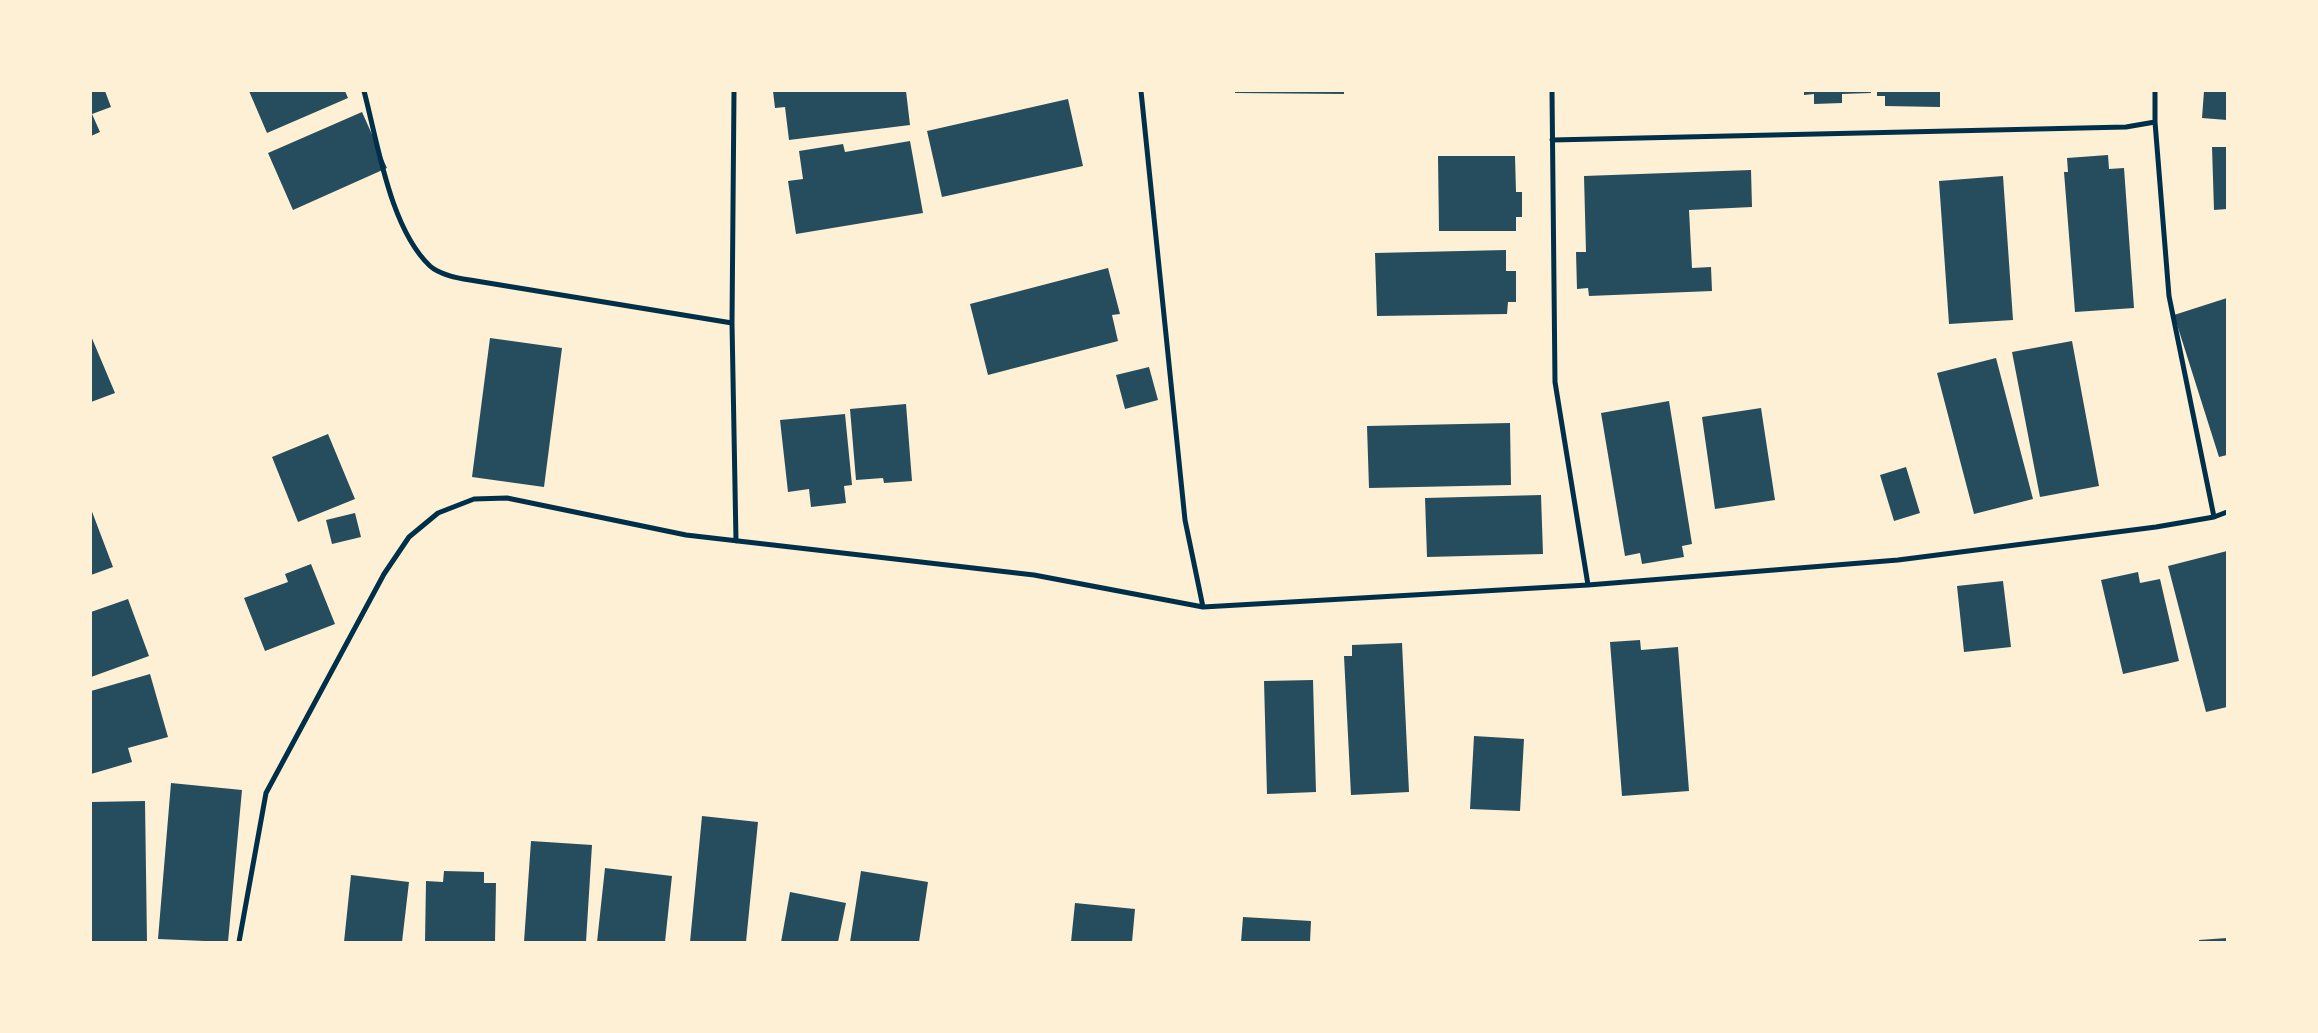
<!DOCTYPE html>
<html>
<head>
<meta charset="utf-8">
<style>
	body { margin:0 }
	#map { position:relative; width:2318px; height:1033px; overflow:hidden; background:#fdf0d5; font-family:"Golos Text",sans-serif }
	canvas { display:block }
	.frame { position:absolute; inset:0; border:92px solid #fdf0d5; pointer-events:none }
</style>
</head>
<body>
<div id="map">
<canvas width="2318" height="1033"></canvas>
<div class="frame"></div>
</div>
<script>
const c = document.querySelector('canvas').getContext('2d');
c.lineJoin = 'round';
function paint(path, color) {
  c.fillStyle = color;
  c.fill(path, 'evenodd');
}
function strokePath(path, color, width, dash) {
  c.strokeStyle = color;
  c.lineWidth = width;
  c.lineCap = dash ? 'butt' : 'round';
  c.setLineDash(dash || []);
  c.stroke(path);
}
const building = new Path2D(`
	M91 91H105L111 107 92 114 100 132 91 136Z
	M249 91H345L348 98 267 133Z
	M773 91H906L910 125 789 140 785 107 775 108Z
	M1235 91H1344V94L1235 93Z
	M1804 91H1871V93L1842 94V103L1814 104V94L1804 95Z
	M1877 91H1940V107L1885 106V96H1877Z
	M2204 91H2227V120L2202 118Z
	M1068 99 1083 166 942 197 927 131Z
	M362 112 387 168 293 210 268 153Z
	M910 141 923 213 796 234 788 181 803 179 799 151 843 144 845 152Z
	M2212 147H2227V209L2214 210Z
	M2108 155 2109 169 2124 168 2134 308 2075 312 2064 172H2068L2067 158Z
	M1438 156H1515L1516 192H1522V217H1516V231H1439Z
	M1751 170 1752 207 1689 210 1692 268 1711 267 1712 291 1589 296 1588 288 1577 289 1576 252H1586L1584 176Z
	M2003 176 2013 320 1949 324 1939 181Z
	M1506 250V271H1516V302H1508L1507 314 1377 316 1375 253Z
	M1108 268 1120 314 1112 315 1118 341 988 375 970 304Z
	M2227 298V455L2219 457 2174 315Z
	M91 336 115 393 91 402Z
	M490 338 562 348 544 487 472 477Z
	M2072 341 2099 486 2040 497 2012 352Z
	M1996 358 2033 499 1974 514 1937 373Z
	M1149 367 1158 400 1125 409 1116 375Z
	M1669 401 1692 544 1682 546 1684 557 1642 564 1640 553 1625 556 1601 413Z
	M906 404 912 481 884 483 883 478 856 480 850 409Z
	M1761 408 1775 500 1715 509 1702 417Z
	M845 414 852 485 844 486 846 503 811 507 809 489 788 492 780 420Z
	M1510 423 1511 485 1369 488 1367 426Z
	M328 434 355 499 298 522 272 457Z
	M1906 467 1920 513 1894 521 1880 475Z
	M1541 495 1543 554 1427 557 1425 498Z
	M91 509 113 567 91 575Z
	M355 513 361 537 332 544 326 520Z
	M2227 551V707L2206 712 2168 566Z
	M311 564 335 624 265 651 244 598 288 582 285 574Z
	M2138 572 2140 583 2160 579 2179 661 2123 674 2101 580Z
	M2003 581 2011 647 1964 652 1957 586Z
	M128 599 149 656 91 677V612Z
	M1640 640 1641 650 1678 647 1689 791 1622 796 1610 642Z
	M1402 643 1409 792 1351 795 1344 656H1352V645Z
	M150 674 168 737 128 748 132 762 91 774V691Z
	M1313 680 1316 792 1267 794 1264 681Z
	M1474 736 1524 739 1520 811 1470 809Z
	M171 783 242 790 228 942 158 939Z
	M145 801 147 942H91V802Z
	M702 816 758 822 746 942H690Z
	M531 841 592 845 586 942H524Z
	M605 868 672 876 665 942H597Z
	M444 871 484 872V883H496L495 942H425L426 881 443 882Z
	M861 871 928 882 919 942H850Z
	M351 875 409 882 402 942H344Z
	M790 892 846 903 838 942H781Z
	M1075 903 1135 909 1132 942H1071Z
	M1243 917 1311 921 1310 942H1241Z
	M2227 938V942H2199V940Z`);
const minor = new Path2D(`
	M364 91C378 144 390 228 430 266 440 275 457 278 470 280L732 323
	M734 91 732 323 736 541
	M1141 91 1185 520 1203 607
	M1552 91 1555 382 1588 585
	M2155 122V91
	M1552 140 2126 127 2155 122 2169 296 2214 517
	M239 942 266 793 384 574 409 537 438 513 474 499 507 498 686 535 1034 575 1203 607 1588 585 1898 560 2156 527 2214 517 2227 512`);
paint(building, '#264d5e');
strokePath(minor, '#003049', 5);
</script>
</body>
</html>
